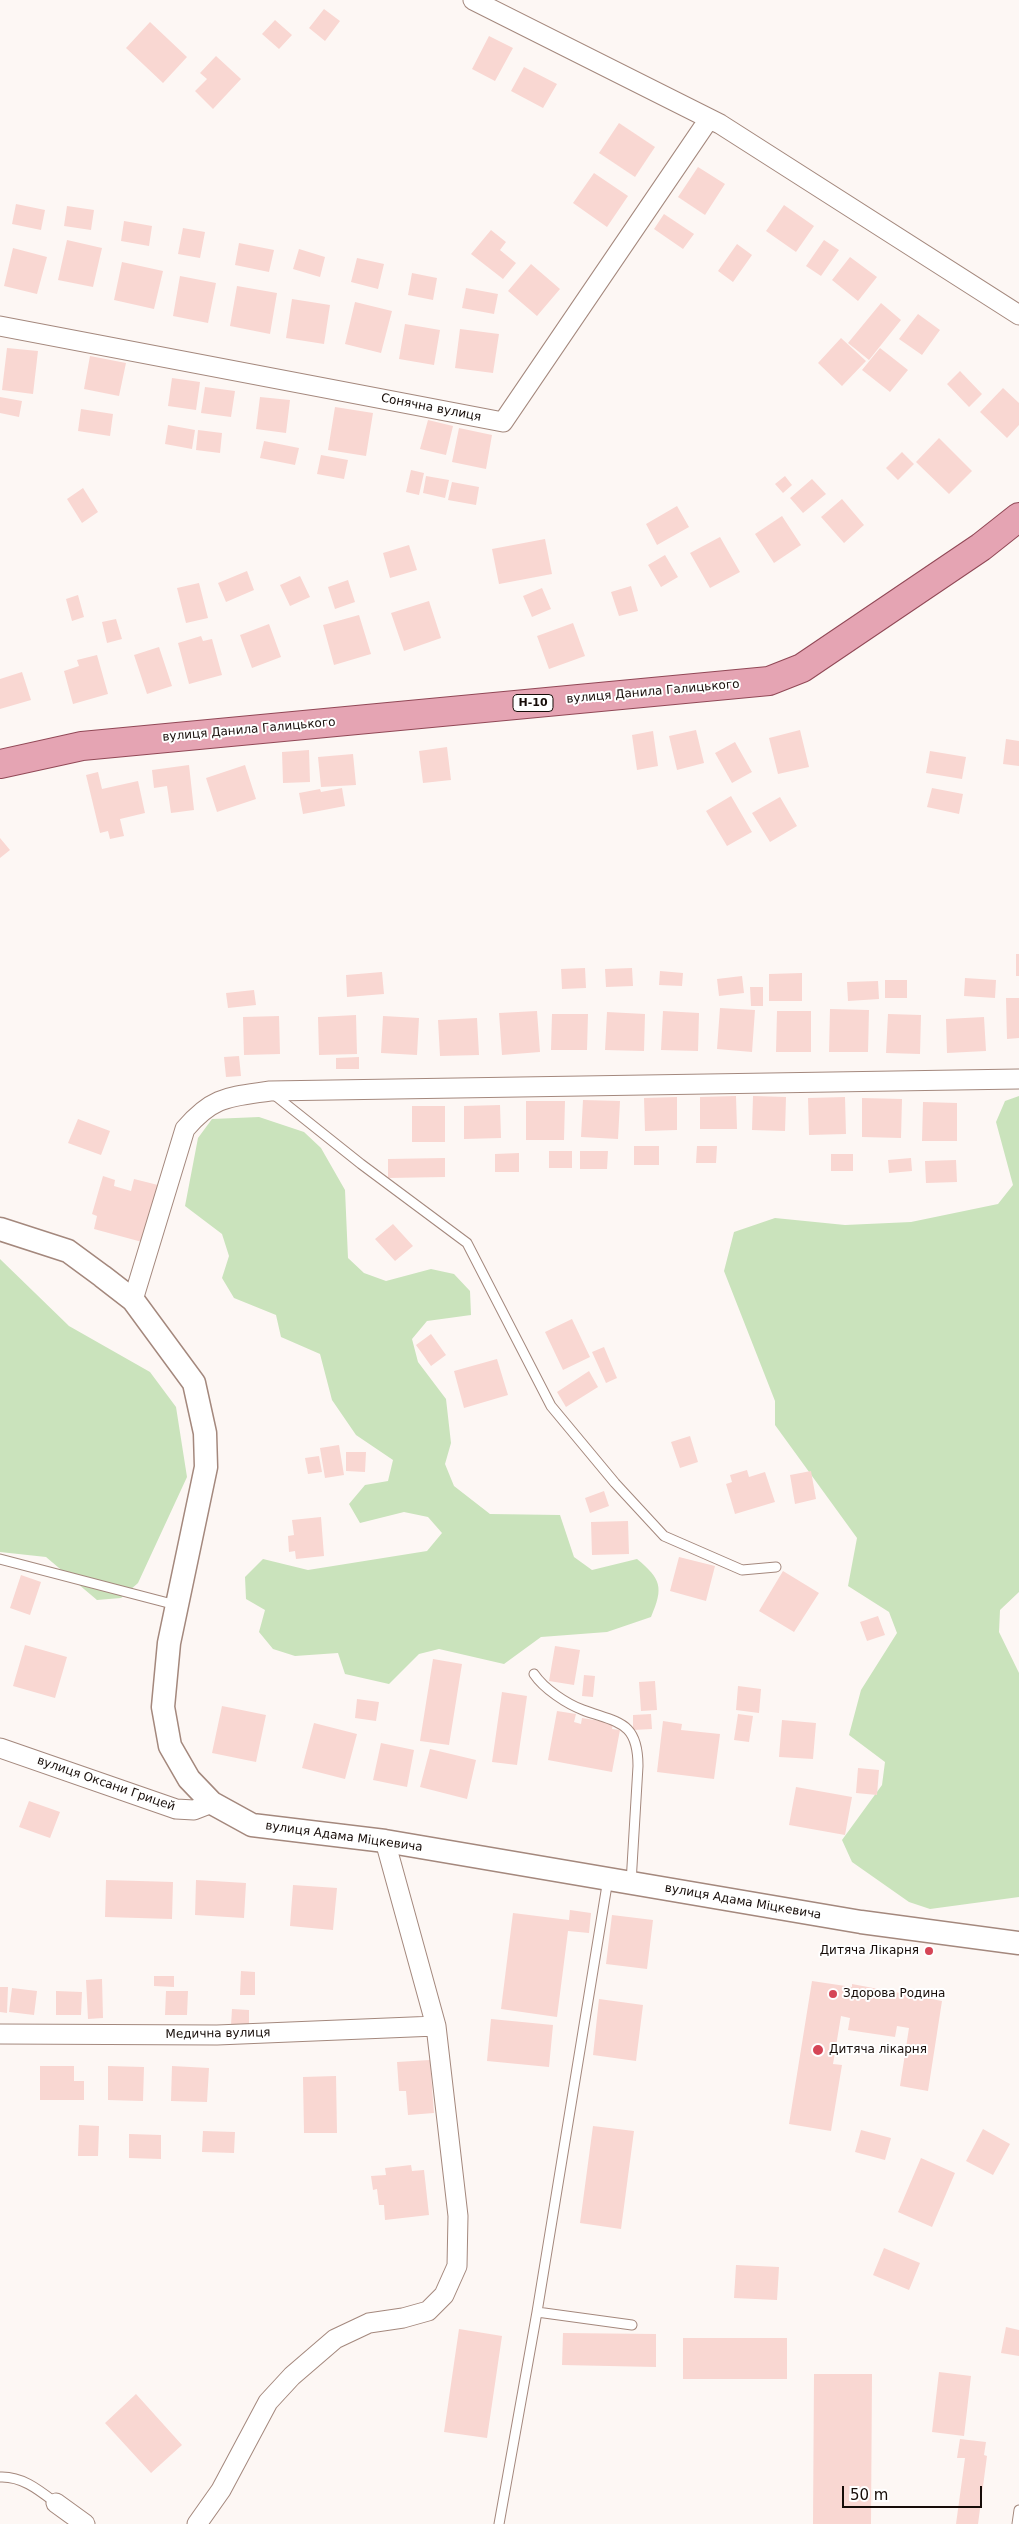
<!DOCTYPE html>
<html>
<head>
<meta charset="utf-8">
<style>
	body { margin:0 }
	#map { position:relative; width:1019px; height:2524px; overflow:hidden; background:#fdf7f4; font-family:"DejaVu Sans",sans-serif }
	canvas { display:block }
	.scale { position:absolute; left:842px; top:2486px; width:140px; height:22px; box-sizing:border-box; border:2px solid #160c08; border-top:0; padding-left:6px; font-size:15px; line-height:18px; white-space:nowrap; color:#160c08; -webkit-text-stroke:4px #fff; paint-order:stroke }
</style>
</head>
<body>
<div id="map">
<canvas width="1019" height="2524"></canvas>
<div class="scale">50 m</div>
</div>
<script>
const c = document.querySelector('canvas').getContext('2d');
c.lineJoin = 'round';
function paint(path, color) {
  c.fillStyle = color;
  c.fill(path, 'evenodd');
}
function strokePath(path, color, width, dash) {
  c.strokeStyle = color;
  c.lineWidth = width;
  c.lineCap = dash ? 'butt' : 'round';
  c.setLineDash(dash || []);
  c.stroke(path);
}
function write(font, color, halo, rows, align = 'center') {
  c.font = font + ' "DejaVu Sans",sans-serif';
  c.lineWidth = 4;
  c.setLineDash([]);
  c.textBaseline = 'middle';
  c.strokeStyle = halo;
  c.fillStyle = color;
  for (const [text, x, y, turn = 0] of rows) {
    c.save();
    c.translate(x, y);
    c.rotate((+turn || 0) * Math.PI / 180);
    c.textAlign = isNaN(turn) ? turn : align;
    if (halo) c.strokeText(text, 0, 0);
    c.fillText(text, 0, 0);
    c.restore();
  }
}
const green = new Path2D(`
	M1019 1096V1592L1000 1610 999 1632 1019 1673V1897L930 1909 909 1902 852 1862 842 1840 882 1785 885 1762 849 1735 861 1690 897 1633 889 1612 848 1586 857 1538 775 1425V1401L724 1271 734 1232 775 1218 845 1225 911 1222 998 1204 1013 1185 996 1122 1005 1101Z
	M259 1117 304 1132 321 1148 345 1190 348 1258 364 1273 386 1281 431 1269 454 1274 470 1291 471 1315 427 1321 412 1339 418 1362 446 1399 451 1443 445 1464 454 1486 490 1514 560 1515 574 1557 592 1570 637 1559C661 1579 664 1587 651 1617L607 1632 541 1637 504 1664 439 1649 419 1654 389 1684 345 1674 338 1653 295 1656 273 1649 259 1632 265 1610 246 1599 245 1577 263 1559 308 1570 427 1551 442 1533 428 1517 404 1512 360 1523 349 1504 365 1485 388 1481 393 1460 356 1435 332 1400 320 1354 281 1337 276 1315 234 1298 222 1278 229 1256 222 1234 185 1206 198 1138 212 1119Z
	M0 1259 69 1326 150 1372 176 1407 187 1477 138 1583 121 1598 97 1600 46 1557 0 1552Z`);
const building = new Path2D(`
	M324 9 340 21 325 41 309 28Z
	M275 20 292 35 279 49 262 34Z
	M150 22 187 57 163 83 126 48Z
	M489 36 513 48 495 81 472 69Z
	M216 56 241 79 213 109 195 91 207 79 200 73Z
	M524 67 557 84 543 108 511 91Z
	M619 123 655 147 635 177 599 153Z
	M698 167 725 184 705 215 678 197Z
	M594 173 628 196 607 227 573 203Z
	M16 204 45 210 41 230 12 224Z
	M784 205 814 226 796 252 766 231Z
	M67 206 94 210 91 230 64 226Z
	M664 214 694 234 683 249 654 229Z
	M124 221 152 226 149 246 121 241Z
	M183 228 205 232 200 258 178 254Z
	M491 230 506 242 500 250 516 263 503 279 471 254Z
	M67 240 102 248 93 287 58 280Z
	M824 240 839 250 821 276 806 266Z
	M239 243 274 250 269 272 235 265Z
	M737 244 752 255 733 282 718 271Z
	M13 248 47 257 37 294 4 286Z
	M299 249 325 257 320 277 293 269Z
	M850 257 877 277 858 301 832 280Z
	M357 258 384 264 378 289 351 282Z
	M122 262 163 271 154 309 114 300Z
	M531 264 560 289 537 316 508 291Z
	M412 273 437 278 433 300 408 295Z
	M180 276 216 283 208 323 173 316Z
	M237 286 277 293 270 334 230 326Z
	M466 288 498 294 494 314 462 308Z
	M292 299 330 305 324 344 286 338Z
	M355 302 392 311 381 353 345 344Z
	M881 303 901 320 869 360 848 343Z
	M918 314 940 330 922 355 899 339Z
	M405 324 440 330 434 365 399 359Z
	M460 329 499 334 493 373 455 368Z
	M841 338 866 361 842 386 818 363Z
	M7 348 38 351 33 394 2 390Z
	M880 348 908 370 890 392 862 370Z
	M90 356 126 363 119 396 84 389Z
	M960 371 982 394 969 407 947 384Z
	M172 378 200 382 196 410 168 406Z
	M205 387 235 391 231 417 201 413Z
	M1003 388 1019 403V425L1007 438 980 412Z
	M0 397 22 401 19 417 0 413Z
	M260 397 290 400 286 433 256 429Z
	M335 407 373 413 366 456 328 450Z
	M81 409 113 414 110 436 78 431Z
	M428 420 453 426 446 455 420 449Z
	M168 425 195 430 192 449 165 444Z
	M459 428 492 435 486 469 452 462Z
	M198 430 222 433 220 453 196 450Z
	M939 438 972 471 949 494 916 462Z
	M264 441 299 448 295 465 260 458Z
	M902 452 914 464 898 480 886 468Z
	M321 455 348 460 344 479 317 474Z
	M411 470 424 473 419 495 406 492Z
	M426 476 449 480 445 498 423 493Z
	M785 476 792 485 783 493 775 484Z
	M812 479 826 494 803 513 790 498Z
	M452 482 479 487 476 505 448 500Z
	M83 488 98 512 82 523 67 499Z
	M842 499 864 525 844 543 821 517Z
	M677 506 689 527 657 545 646 524Z
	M782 516 801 545 774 563 755 534Z
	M720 537 740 572 710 588 690 553Z
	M545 539 552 574 499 584 492 549Z
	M409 545 417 570 390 578 383 553Z
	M665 555 678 577 661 587 648 565Z
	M247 571 254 590 226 602 218 583Z
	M300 576 310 597 290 606 280 585Z
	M348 580 355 602 335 609 328 587Z
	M199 583 208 618 186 623 177 588Z
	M631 586 638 611 619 616 611 592Z
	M542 588 551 609 532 617 523 596Z
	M78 595 84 617 72 621 66 599Z
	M429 601 441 638 404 651 391 613Z
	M359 615 371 654 334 665 323 625Z
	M116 619 122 639 107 643 102 622Z
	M573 623 585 656 549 669 537 636Z
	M269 624 281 657 252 668 240 635Z
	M201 636 203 641 212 639 222 675 189 684 178 643Z
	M159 647 172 686 147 694 134 655Z
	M97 655 108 694 73 704 64 671 79 666 77 660Z
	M22 672 31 700 0 709V679Z
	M696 730 704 763 677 770 669 736Z
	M800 730 809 767 778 774 769 738Z
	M653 731 658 766 637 770 632 735Z
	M1006 739 1019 741V766L1003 764Z
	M735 742 752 772 732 783 715 753Z
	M447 747 451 780 423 783 419 751Z
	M309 750 310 782 283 783 282 752Z
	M930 751 966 757 962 779 926 773Z
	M353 754 356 785 321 787 318 757Z
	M189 765 194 810 171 813 167 786 154 788 152 770Z
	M245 765 256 799 217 812 206 778Z
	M98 772 102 789 138 781 145 813 120 819 124 836 110 839 108 831 100 833 86 775Z
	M342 788 345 806 303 814 299 793 320 789 321 792Z
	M932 788 963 794 959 814 927 807Z
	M731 796 752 832 727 846 706 811Z
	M780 797 797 826 770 842 752 813Z
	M0 838 10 850 0 858Z
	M1016 954H1019V976H1016Z
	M585 968 586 988 562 989 561 969Z
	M632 968 633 986 606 987 605 969Z
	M660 971 683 973 682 986 659 985Z
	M382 972 384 994 347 997 346 975Z
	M802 973V1001H769V974Z
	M742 976 744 993 719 996 717 979Z
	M965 978 996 980 995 998 964 996Z
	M885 980H907V998H885Z
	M878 981 879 999 848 1001 847 982Z
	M750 987H763V1006H751Z
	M254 990 256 1005 228 1008 226 993Z
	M1006 998H1019V1038L1007 1039Z
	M720 1008 755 1010 752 1052 717 1049Z
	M830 1009 869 1010 868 1052H829Z
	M537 1011 540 1052 502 1055 499 1013Z
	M663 1011 699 1013 698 1051 661 1050Z
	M777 1011H811V1052H776Z
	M607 1012 645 1014 644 1051 605 1050Z
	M552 1014H588L587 1050H551Z
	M888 1014 921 1015 920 1054 886 1053Z
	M356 1015 357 1054 319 1055 318 1017Z
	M279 1016 280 1054 244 1055 243 1017Z
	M383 1016 419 1018 417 1055 381 1053Z
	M984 1017 986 1051 947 1053 946 1019Z
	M477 1018 479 1055 440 1056 438 1020Z
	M239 1056 241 1076 226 1077 224 1057Z
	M359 1057V1069H336V1058Z
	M736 1096 737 1129H700V1097Z
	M753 1096 786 1097 785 1131 752 1130Z
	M677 1097V1130L645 1131 644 1098Z
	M845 1097 846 1134 809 1135 808 1098Z
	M862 1098 902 1099 901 1138 862 1137Z
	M583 1100 620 1101 618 1139 581 1137Z
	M526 1101H565L564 1140H526Z
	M923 1102 957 1103V1141H922Z
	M500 1105 501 1138 464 1139V1106Z
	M412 1106H445V1142H412Z
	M78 1119 110 1131 101 1155 68 1143Z
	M634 1146H659V1165H634Z
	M697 1146H717L716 1163H696Z
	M549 1151H572V1168H549Z
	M580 1151H608L607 1169H580Z
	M519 1153V1172H495V1154Z
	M831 1154H853V1171H831Z
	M445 1158V1177L388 1178V1159Z
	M911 1158 912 1171 889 1173 888 1160Z
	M956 1160 957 1182 926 1183 925 1161Z
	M103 1176 115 1180 114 1186 131 1191 134 1179 158 1185 142 1242 94 1229 97 1216 92 1214Z
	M393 1224 413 1246 395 1261 375 1239Z
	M572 1319 590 1357 563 1370 545 1332Z
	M431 1334 446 1355 431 1366 416 1345Z
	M604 1347 617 1378 606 1383 592 1352Z
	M497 1359 508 1395 464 1408 454 1371Z
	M589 1371 598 1387 566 1407 557 1392Z
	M690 1436 698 1462 680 1468 671 1442Z
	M339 1445 344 1475 325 1478 320 1448Z
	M346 1452H366L365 1472 346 1471Z
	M319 1456 322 1472 308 1474 305 1458Z
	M747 1470 749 1477 765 1472 775 1502 735 1514 726 1484 732 1482 730 1475Z
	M811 1471 816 1499 795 1504 790 1475Z
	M604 1491 609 1506 590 1513 585 1498Z
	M321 1517 324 1556 296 1559 295 1551 289 1552 288 1536 294 1535 292 1520Z
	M628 1521 629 1554 592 1555 591 1522Z
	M679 1557 715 1566 706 1601 670 1591Z
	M783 1571 819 1593 794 1632 759 1611Z
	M21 1575 41 1582 30 1615 10 1608Z
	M878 1616 885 1635 867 1641 860 1622Z
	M25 1645 67 1657 55 1698 13 1686Z
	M555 1646 580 1650 574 1685 549 1681Z
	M433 1659 462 1664 449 1745 420 1741Z
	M584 1675 595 1676 593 1697 582 1696Z
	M655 1681 657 1710 641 1711 639 1682Z
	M738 1686 761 1689 759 1713 736 1710Z
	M502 1692 527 1696 517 1765 492 1762Z
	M357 1699 379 1702 376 1721 355 1718Z
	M222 1706 266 1715 256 1762 212 1753Z
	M557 1711 576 1714 574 1722 581 1724 582 1718 613 1723 612 1729 620 1730 612 1772 548 1760Z
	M651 1714 652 1729 633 1730V1715Z
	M738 1714 753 1716 749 1742 734 1740Z
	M782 1720 816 1723 813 1759 779 1757Z
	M663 1721 682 1724 681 1730 720 1734 714 1779 657 1772Z
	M314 1723 357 1734 345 1779 302 1768Z
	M381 1743 414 1750 407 1787 373 1780Z
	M430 1749 476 1760 467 1799 420 1787Z
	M858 1768 879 1770 877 1795 856 1793Z
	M796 1787 852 1797 845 1835 789 1825Z
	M29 1801 60 1812 50 1838 19 1827Z
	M106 1880 173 1882 172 1919 105 1917Z
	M196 1880 246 1883 244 1918 195 1915Z
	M293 1885 337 1888 333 1930 290 1926Z
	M570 1910 591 1913 589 1933 568 1931 557 2017 501 2009 513 1913 569 1920Z
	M612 1915 653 1920 647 1969 606 1964Z
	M241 1971 255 1972V1995H240Z
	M154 1976H174V1987L154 1986Z
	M102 1979 103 2018 88 2019 86 1980Z
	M812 1981 852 1987V1984L942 2001 928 2091 900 2086 909 2028 897 2026 895 2037 848 2030 850 2018 841 2016 833 2064 842 2065 831 2131 789 2124Z
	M0 1987H8L7 2013 0 2012Z
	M12 1988 37 1991 34 2015 9 2012Z
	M56 1991 82 1992 81 2015H56Z
	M166 1991H188L187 2015H165Z
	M599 1999 643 2005 636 2061 593 2055Z
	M232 2009 249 2010V2025H231Z
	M491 2019 553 2025 549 2067 487 2061Z
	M430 2060 434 2113 408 2115 406 2091H399L397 2062Z
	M40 2066H74V2081H84V2100H40Z
	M108 2066 144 2067 143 2101 108 2100Z
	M172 2066 209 2068 207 2102 171 2101Z
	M336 2076 337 2133H304L303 2077Z
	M79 2125 99 2126 98 2156H78Z
	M593 2126 634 2131 621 2229 580 2223Z
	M983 2129 1010 2144 993 2175 966 2161Z
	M861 2130 891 2138 885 2160 855 2152Z
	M203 2131 235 2132 234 2153 202 2152Z
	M129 2134 161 2135V2159L129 2158Z
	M921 2158 955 2173 932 2227 898 2212Z
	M411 2165 412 2171 424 2170 429 2215 385 2220 384 2205H379L377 2189 373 2190 371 2176 386 2175 385 2168Z
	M884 2248 920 2263 909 2290 873 2275Z
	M736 2265 779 2267 777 2300 734 2298Z
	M1006 2327 1019 2330V2356L1001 2353Z
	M459 2329 502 2336 487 2438 444 2432Z
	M563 2333 656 2334V2367L562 2365Z
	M683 2338H787V2379H683Z
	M939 2372 971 2376 964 2436 932 2432Z
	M814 2374H872L871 2524H813Z
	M136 2394 182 2445 151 2473 105 2423Z
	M960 2439 986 2442 984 2455 987 2456 978 2524H956L965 2458H957Z`);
const service = new Path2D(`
	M272 1093 361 1164 467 1243 551 1406 615 1483 664 1536 742 1570 776 1567
	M0 1559 176 1605
	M534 1674C544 1689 567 1704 583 1710 618 1723 638 1721 638 1766L631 1883
	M537 2312 632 2325
	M0 2477C22 2476 39 2490 56 2503
	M499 2524 537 2312 608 1879
	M1017 2524 1019 2510`);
const minor = new Path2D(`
	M473 0 720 124 1019 315
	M0 326 503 422 709 119
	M133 1300 185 1129C213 1096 229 1097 270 1091L1019 1079
	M0 1748 176 1809 194 1810 212 1803
	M0 2034 217 2035 436 2026
	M56 2503 85 2524
	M197 2524 221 2490 268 2402 292 2376 335 2339 369 2323 403 2318 428 2311 444 2295 457 2266 458 2216 436 2026 385 1841`);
const tertiary = new Path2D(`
	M0 1229 68 1251 102 1276 133 1300 194 1383 205 1433 206 1467 169 1643 163 1707 170 1746 189 1779 212 1803 252 1825 385 1841 861 1922 1019 1943`);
const primary = new Path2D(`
	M0 764 82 746 769 681 802 668 981 547 1019 517`);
const markers = [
	[929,1951,5,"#d54556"],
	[833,1994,5,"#d54556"],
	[818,2050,6,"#d54556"]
];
const shields = [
	[533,703,40]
];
const shieldNames = [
	["Н-10",533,703]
];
const streetNames = [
	["Сонячна вулиця",431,408,11],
	["вулиця Данила Галицького",653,692,-5],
	["вулиця Данила Галицького",249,730,-5],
	["вулиця Оксани Грицей",106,1784,19],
	["вулиця Адама Міцкевича",344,1837,8],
	["вулиця Адама Міцкевича",743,1902,10],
	["Медична вулиця",218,2034,-1]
];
const poiNames = [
	["Дитяча Лікарня",919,1951,"right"],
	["Здорова Родина",843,1994],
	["Дитяча лікарня",829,2050]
];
paint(green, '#cae3bc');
paint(building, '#f9d7d2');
strokePath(service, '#a4887d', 11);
strokePath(minor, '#a4887d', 21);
strokePath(tertiary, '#a4887d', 25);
strokePath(primary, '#914856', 30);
strokePath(service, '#fff', 9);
strokePath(minor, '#fff', 19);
strokePath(tertiary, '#fff', 22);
strokePath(primary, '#e5a4b3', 28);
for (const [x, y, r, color] of markers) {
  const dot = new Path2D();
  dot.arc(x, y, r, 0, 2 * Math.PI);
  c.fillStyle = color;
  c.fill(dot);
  strokePath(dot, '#fff', 2);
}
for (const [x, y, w] of shields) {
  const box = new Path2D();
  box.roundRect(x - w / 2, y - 8.5, w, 17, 4);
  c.fillStyle = '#fff';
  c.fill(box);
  strokePath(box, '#160c08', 1);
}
write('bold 11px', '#160c08', null, shieldNames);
write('12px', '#160c08', '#fff', streetNames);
write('12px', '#160c08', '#fff', poiNames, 'left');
</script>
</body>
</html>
